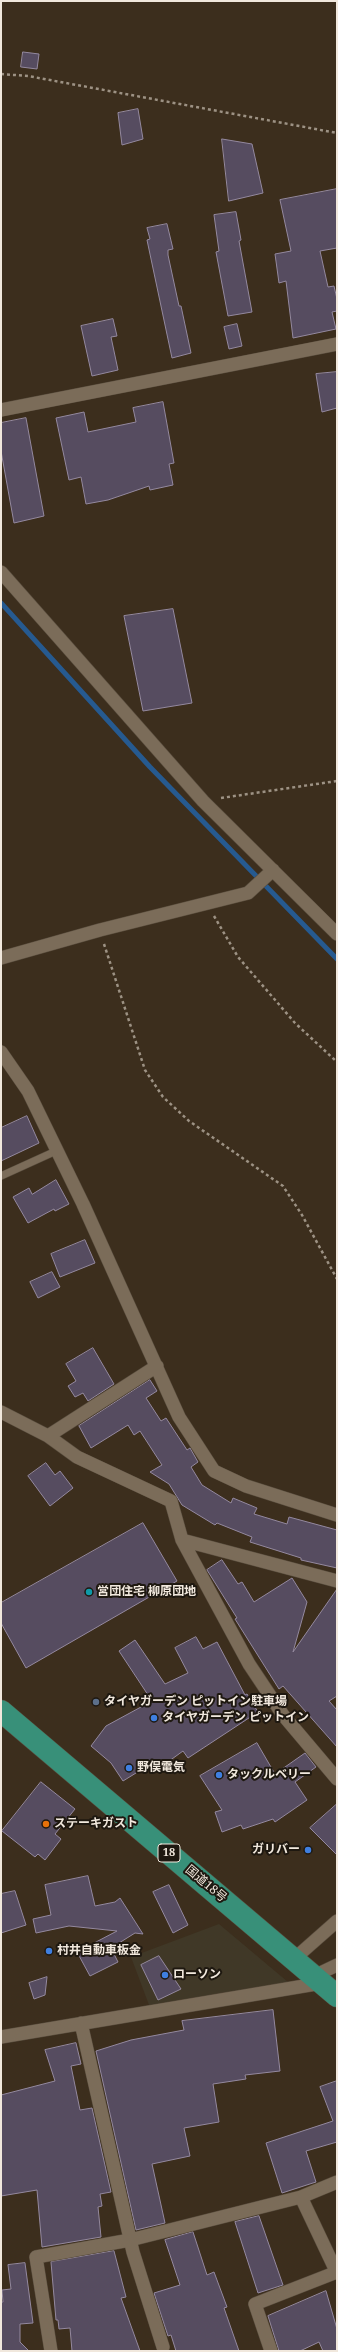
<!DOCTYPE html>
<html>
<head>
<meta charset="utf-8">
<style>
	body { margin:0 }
	#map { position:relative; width:338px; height:2352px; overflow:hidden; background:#3c2e1d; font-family:"Noto Serif",serif }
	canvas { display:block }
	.frame { position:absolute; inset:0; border:2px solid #f1e8dd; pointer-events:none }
</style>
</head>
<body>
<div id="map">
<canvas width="338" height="2352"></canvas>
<div class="frame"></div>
</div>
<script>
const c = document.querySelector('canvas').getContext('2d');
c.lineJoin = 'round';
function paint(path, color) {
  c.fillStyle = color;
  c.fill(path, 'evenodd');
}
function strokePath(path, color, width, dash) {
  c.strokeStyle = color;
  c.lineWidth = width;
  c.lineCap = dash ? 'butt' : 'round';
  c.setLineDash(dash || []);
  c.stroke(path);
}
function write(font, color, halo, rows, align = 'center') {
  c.font = font + ' "Noto Serif","Noto Sans JP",serif';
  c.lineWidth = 4;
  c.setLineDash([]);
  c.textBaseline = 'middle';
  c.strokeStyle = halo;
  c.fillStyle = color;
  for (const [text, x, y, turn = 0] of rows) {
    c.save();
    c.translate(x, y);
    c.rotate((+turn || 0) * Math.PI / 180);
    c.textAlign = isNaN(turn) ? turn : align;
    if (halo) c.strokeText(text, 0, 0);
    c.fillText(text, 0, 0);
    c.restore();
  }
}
const commercial = new Path2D(`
	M219 1924 288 1982 149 2005 131 1957Z`);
const stream = new Path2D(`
	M1 603 150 767 337 959`);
const building = new Path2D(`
	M23 52 39 54 37 69 21 67Z
	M138 109 143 139 122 145 118 113Z
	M222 139 252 144 263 193 229 201Z
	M337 189V248L320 251 328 287 334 286 337 299V311L332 312 336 329 293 338 286 281 279 283 275 254 291 251 280 200Z
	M236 212 241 240 239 241 252 312 228 316 216 252 219 251 214 215Z
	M167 224 173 249 168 250V255L179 306H181L191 353 172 358 147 240 150 239 147 228Z
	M113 319 117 336 111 337 118 370 92 376 81 326Z
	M237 324 242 346 229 349 224 327Z
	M337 372V408L322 412 316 374Z
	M163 402 174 463 169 464 173 485 150 490 149 486 108 500 86 504 81 477 69 480 56 418 84 412 88 432 136 422 133 408Z
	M26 418 44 516 14 523 1 451V423Z
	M173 609 192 703 143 711 124 616Z
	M27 1116 39 1143 1 1161V1128Z
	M56 1180 69 1204 55 1211 54 1209 28 1223 13 1197 29 1188 32 1194Z
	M85 1240 95 1263 60 1277 51 1254Z
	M52 1272 60 1287 38 1298 30 1282Z
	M93 1348 114 1384 88 1401 83 1393 75 1397 68 1386 76 1381 66 1364Z
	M150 1380 157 1391 146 1398 161 1421 166 1418 187 1450 190 1448 198 1462 191 1467 202 1485 231 1503 233 1498 257 1508 254 1514 287 1524 289 1517 337 1530V1568L301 1560V1558L250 1542 252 1537 217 1523 215 1525 182 1505 169 1484 150 1472 162 1465 140 1431 134 1435 128 1425 91 1448 79 1426Z
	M46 1463 55 1475 60 1471 73 1488 50 1506 28 1476Z
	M143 1523 177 1581 26 1668 1 1623V1603Z
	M222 1560 238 1584 242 1582 254 1602 292 1578 307 1602 293 1652 337 1589V1696L329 1701 337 1710V1747L283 1686 279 1689 235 1619 237 1618 207 1570Z
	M196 1637 203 1649 217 1642 245 1695 247 1694 258 1712 188 1758 183 1751 154 1772 149 1765 123 1781 111 1763 91 1746 106 1726 152 1701 119 1651 135 1640 165 1684 188 1673 175 1648Z
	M257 1743 275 1774 305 1753 316 1767 295 1782 307 1800 275 1822 273 1819 243 1829 241 1825 222 1832 215 1812 222 1810 200 1776Z
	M41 1782 75 1809 55 1834 61 1839 45 1860 38 1854 35 1857 2 1831Z
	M337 1804V1855L310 1828Z
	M88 1876 95 1906 115 1902 120 1898 143 1934 135 1933 111 1948 118 1962 90 1976 77 1952 117 1931 69 1926 36 1933 33 1919 51 1915 45 1885Z
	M169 1885 188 1925 173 1933 153 1892Z
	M15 1891 26 1925 1 1933V1894Z
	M159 1956 181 1989 158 2000 141 1965Z
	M47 1977 45 1995 34 1999 29 1983Z
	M273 2010 280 2071 245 2075 246 2079 213 2084 219 2122 184 2128 190 2156 152 2164 165 2223 136 2230 96 2051 131 2040 184 2030 182 2021Z
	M76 2043 81 2064 71 2066 80 2110 92 2108 111 2192 100 2194 102 2206 98 2207 101 2237 42 2247 37 2190 1 2196V2095L55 2081 45 2050Z
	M337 2081V2142L306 2151 316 2182 282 2193 266 2143 333 2121 320 2087Z
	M259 2216 283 2285 258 2293 235 2222Z
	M193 2232 207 2275 214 2272 227 2307 224 2308 239 2351H176L171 2335 168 2336 154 2293 180 2285 165 2240Z
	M114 2251 126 2297 121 2298 140 2351H72L70 2328 59 2329 58 2320H56L51 2262Z
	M25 2263 33 2323 20 2324V2342L29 2351H1V2302H3L2 2290 11 2289 8 2265Z
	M326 2291 337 2329V2351H323L319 2342 300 2351H279L268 2316Z`);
const path = new Path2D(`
	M1 74 28 76 337 133
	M221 798 337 781
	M214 916 238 957 295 1023 337 1062
	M104 944 145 1070 163 1097 189 1121 283 1186 302 1215 337 1279`);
const service = new Path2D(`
	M1 1176 56 1151`);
const minor = new Path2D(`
	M1 410 337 344
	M1 572 203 801 337 934
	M1 958 100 930 248 893 273 870
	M1 1052 28 1091 83 1204 179 1417 214 1471 246 1486 337 1515
	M1 1412 48 1436 77 1457 171 1501 182 1540 249 1664 283 1715 337 1779
	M48 1436 157 1366
	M182 1540 337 1581
	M294 1959 337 1921
	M314 1976 337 1965
	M81 2023 133 2252 163 2347
	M1 2037 322 1983
	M301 2197 337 2273
	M51 2351 36 2257 130 2240 301 2197 337 2182
	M271 2351 255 2304 337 2272`);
const trunk = new Path2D(`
	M1 1711 337 1996`);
const markers = [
	[89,1592,4,"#0f9aa8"],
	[96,1702,4,"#5c6f8a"],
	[154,1718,4,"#3f7fe0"],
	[129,1768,4,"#3f7fe0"],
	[219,1775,4,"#3f7fe0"],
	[46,1824,4,"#e8710a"],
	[308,1850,4,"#3f7fe0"],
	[49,1951,4,"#3f7fe0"],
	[165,1975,4,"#3f7fe0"]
];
const shields = [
	[169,1853,22]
];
const shieldNames = [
	["18",169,1853]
];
const poiNames = [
	["営団住宅 柳原団地",97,1592],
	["タイヤガーデン ピットイン駐車場",104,1702],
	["タイヤガーデン ピットイン",162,1718],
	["野俣電気",137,1768],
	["タックルベリー",227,1775],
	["ステーキガスト",54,1824],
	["ガリバー",300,1850,"right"],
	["村井自動車板金",57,1951],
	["ローソン",173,1975]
];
const streetNames = [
	["国道18号",206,1884,40]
];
paint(commercial, '#403827');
strokePath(stream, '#265a90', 5);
paint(building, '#564c60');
strokePath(building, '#94899f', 1);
strokePath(service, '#594d3e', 8);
strokePath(minor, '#594d3e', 14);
strokePath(trunk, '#594d3e', 23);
strokePath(path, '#9d9284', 2.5, [3, 3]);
strokePath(service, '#7b6c59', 7);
strokePath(minor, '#7b6c59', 13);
strokePath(trunk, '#389079', 22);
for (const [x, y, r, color] of markers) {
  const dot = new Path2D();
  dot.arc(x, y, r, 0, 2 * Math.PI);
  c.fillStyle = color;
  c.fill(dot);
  strokePath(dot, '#1e1810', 1.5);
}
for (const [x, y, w] of shields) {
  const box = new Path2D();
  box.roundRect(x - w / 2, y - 9, w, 18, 3);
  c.fillStyle = '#1e1810';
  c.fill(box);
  strokePath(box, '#f1e8dd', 1);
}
write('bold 11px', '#f1e8dd', null, shieldNames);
write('bold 12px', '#f1e8dd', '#1e1810', poiNames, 'left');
write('12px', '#f1e8dd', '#1e1810', streetNames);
</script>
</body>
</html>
